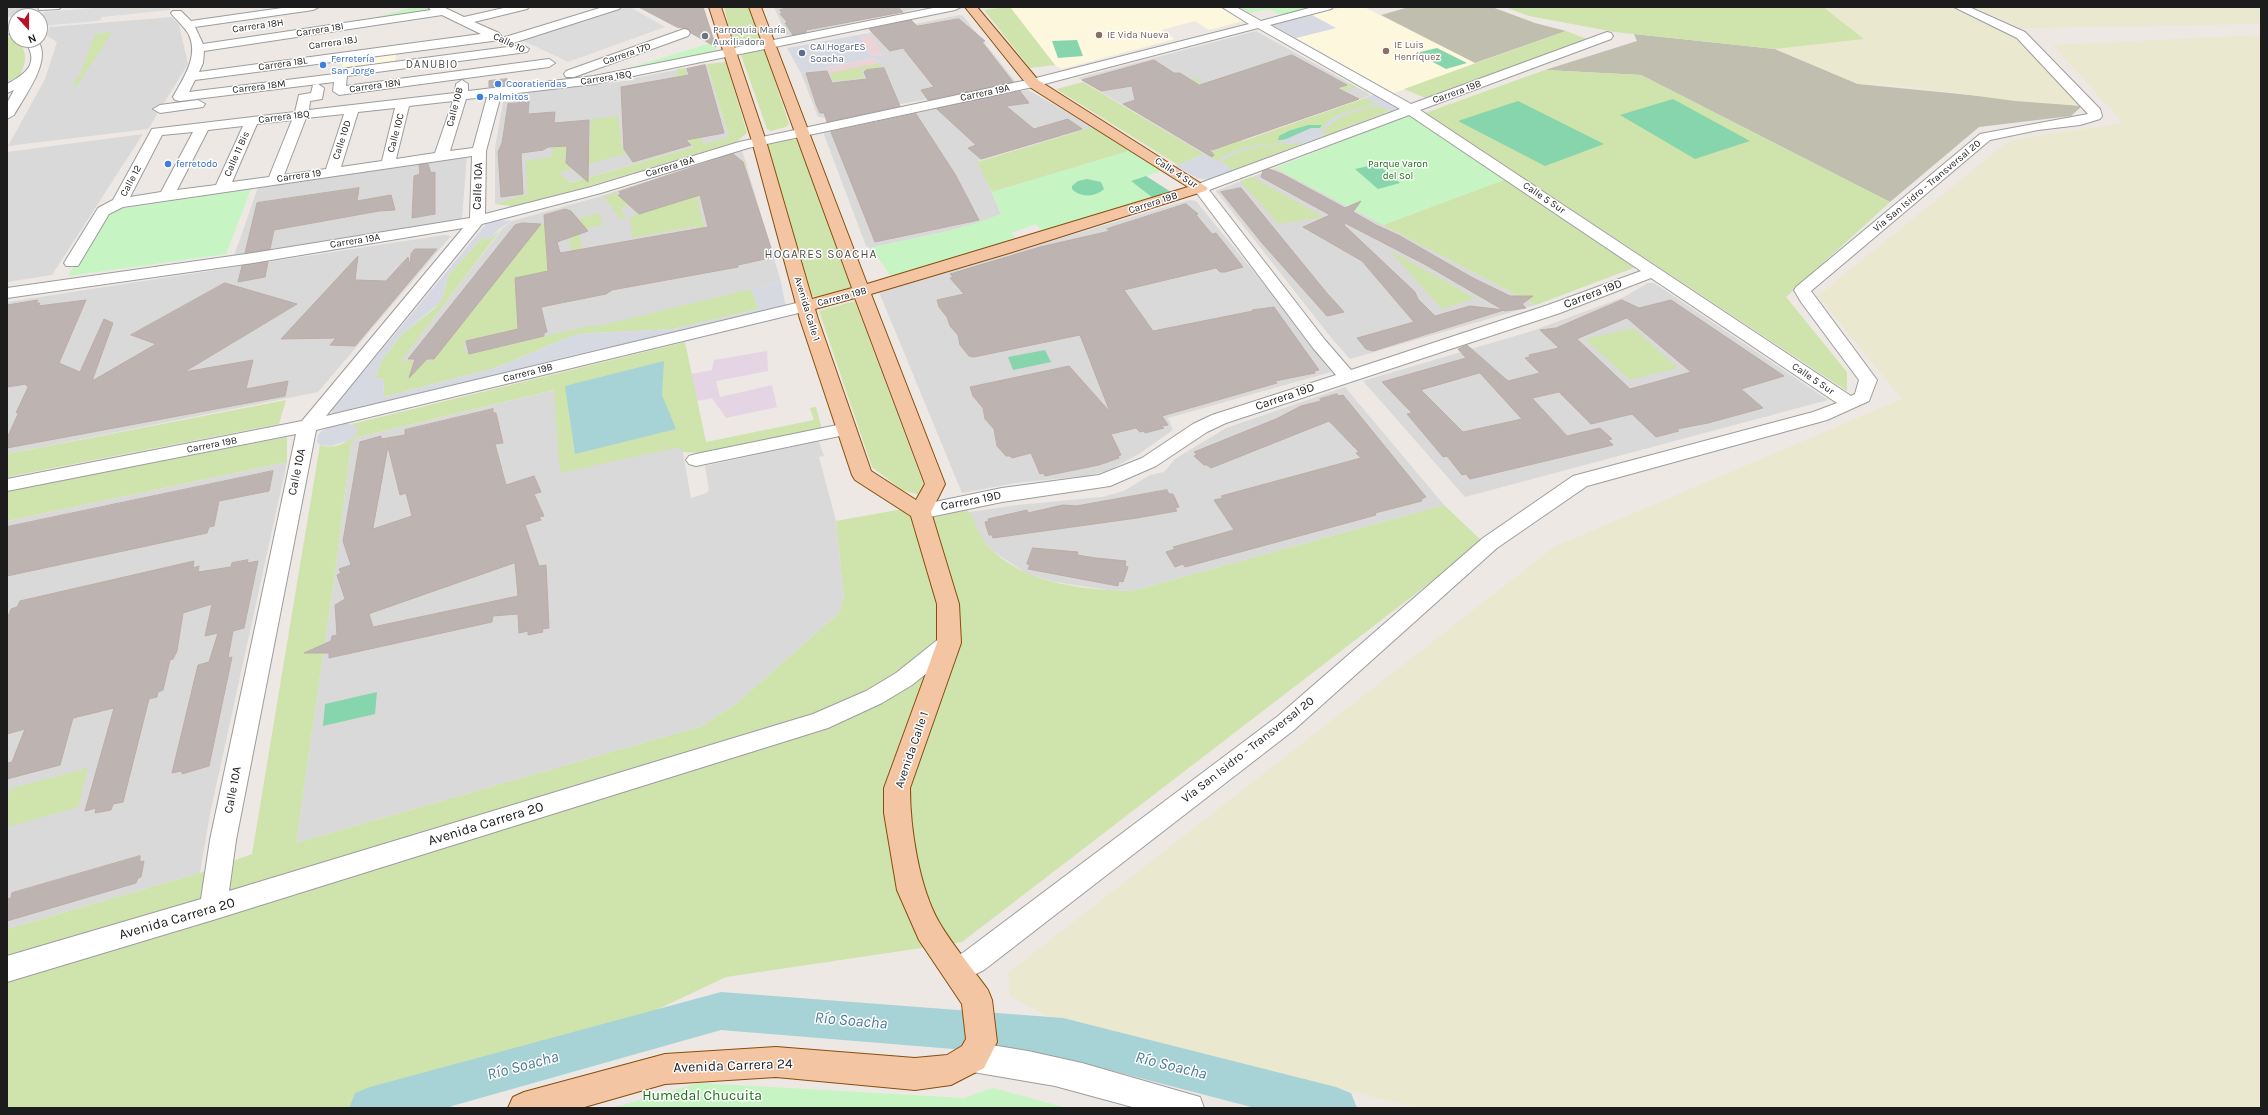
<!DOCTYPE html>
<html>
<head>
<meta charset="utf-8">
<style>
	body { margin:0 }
	#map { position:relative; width:2268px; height:1115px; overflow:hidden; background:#ede8e3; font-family:Karla,sans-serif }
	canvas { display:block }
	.frame { position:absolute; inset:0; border:8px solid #1c1c1c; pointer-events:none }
	.north { position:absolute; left:8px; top:8px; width:40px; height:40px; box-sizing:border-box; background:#fff; border:1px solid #a4a4a4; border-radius:50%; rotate:159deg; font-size:11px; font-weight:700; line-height:16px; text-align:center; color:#1c1c1c }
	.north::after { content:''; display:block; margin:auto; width:14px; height:18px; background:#b71128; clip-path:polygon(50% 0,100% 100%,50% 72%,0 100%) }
</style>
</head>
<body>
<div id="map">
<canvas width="2268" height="1115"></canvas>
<div class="frame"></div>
<div class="north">N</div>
</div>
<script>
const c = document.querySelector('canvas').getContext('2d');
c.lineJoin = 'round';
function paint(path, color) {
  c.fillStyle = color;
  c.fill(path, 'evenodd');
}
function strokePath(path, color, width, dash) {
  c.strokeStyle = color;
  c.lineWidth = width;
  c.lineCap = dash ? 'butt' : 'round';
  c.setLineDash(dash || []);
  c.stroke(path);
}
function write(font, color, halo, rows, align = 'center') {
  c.font = font + ' Karla,sans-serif';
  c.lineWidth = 3;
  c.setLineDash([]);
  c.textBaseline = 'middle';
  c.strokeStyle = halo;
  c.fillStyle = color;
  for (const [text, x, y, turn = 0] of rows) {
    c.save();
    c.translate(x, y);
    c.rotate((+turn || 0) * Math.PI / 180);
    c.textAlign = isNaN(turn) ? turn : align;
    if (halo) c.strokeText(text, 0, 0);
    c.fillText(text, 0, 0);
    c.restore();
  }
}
const residential = new Path2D(`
	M7 7H35L7 18Z
	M774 7H925L791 36 787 35Z
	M960 15 963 16 1016 82 828 118 818 117 801 73 825 68 830 72 879 63 884 57 869 33Z
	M172 17 179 25 188 64 148 129 8 146 45 79 57 42 46 35 50 27Z
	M1256 31 1371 95 1204 154 1078 78Z
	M707 64 729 137 495 204V148L503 102 526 99V92L634 80 635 78Z
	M1028 90 1093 127 978 161 1001 214 981 222 953 230 870 248 866 246 823 132Z
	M143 134 52 275 7 282V152Z
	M742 150 781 282 751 289 753 293 448 366 400 361 503 228 512 221 598 197Z
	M467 155 462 218 459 220 234 256 258 187Z
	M1275 168 1536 305 1350 359 1333 340 1216 191Z
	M1189 200 1196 201 1267 288 1331 372 1168 418 1173 430 1139 454 1107 471 1086 476 1015 483 962 493 879 292Z
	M444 235 451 236 318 392 7 454V302Z
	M1648 283H1654L1828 400 1465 497 1363 381 1532 331 1624 297Z
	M1345 387 1444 505 1132 591 1107 590 1055 582 1027 574 994 552 978 535 969 512 1017 505 1102 497 1124 491 1150 475 1164 472 1175 459 1226 428Z
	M555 390 682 447 691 498 706 493 709 490 705 466 819 441 824 456 819 457 836 521 844 597 839 613 736 704 702 726 296 843 336 565 351 444 355 438Z
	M287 462 210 814 200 873 7 929V521Z`);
const commercial = new Path2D(`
	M871 35 883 55 872 56 860 37Z
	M873 58 880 63 830 73 825 68Z`);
const industrial = new Path2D(`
	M767 351 768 371 716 381 720 397 772 385 777 407 726 418 712 398 697 401 691 374 712 370 714 360Z`);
const education = new Path2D(`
	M1010 7H1219L1243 21 1209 30 1195 21 1161 30 1175 39 1062 69 1055 65Z
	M1343 7H1364L1475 63 1394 93 1296 38 1335 28 1312 15Z
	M397 50 394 65 341 71 344 57Z`);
const construction = new Path2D(`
	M1409 7H1492L1535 23 1566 31 1475 63 1381 15Z
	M1634 34 1775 49 1858 84 2082 106 2071 116 1979 127 1890 202 1641 75 1545 70 1637 41Z`);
const farmland = new Path2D(`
	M1823 7H1951L2017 37 2082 106 2015 101 1895 85 1858 84 1775 49 1864 39Z
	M1973 7H2261V24L2021 28Z
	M2261 35V1108H1418L1045 1015 1010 996 1008 973 1554 547 1902 399 1818 296 2010 140 2123 123 2053 45Z`);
const grass = new Path2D(`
	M724 7H751L761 40 758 43 737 47 733 44Z
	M1010 7 1055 65 1030 68 984 10Z
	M1505 7H1823L1864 39 1775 49 1615 32 1529 16Z
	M1566 31 1590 40 1428 99 1404 89Z
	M112 32 77 86H72L80 74 95 34Z
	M7 35C27 45 29 56 20 76L7 82Z
	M755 50H765L789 124 786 127 771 131 767 129 741 55Z
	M1275 60 1332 90 1350 84 1356 87 1227 131 1243 141 1365 98 1390 111 1324 136 1319 130 1322 125H1308L1283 133 1304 143 1233 170 1204 154 1178 165 1056 89 1083 82 1204 154 1231 144 1147 94 1197 78 1202 81 1184 87 1317 95 1260 65Z
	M726 62 747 133 736 142 519 207 495 204 527 194 526 161 552 157 556 123 567 122 565 161 589 158 591 119 618 116 622 148 645 145 642 83 652 82 687 124 673 76 678 75 677 69 685 68 703 144 729 137 707 64ZM685 137 694 147 569 183 560 172Z
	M880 63 881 67 861 70 864 78 833 81 830 73Z
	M1545 70 1641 75 1890 202 1786 297 1847 372V391L1425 113Z
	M526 91V99L503 102 504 93Z
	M1093 127 1129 151 992 192 977 162Z
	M790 138 798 140 851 285 849 289 816 297 812 296 783 206 767 147 768 144Z
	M745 161 747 165 729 168V188L697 198 705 229 700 241 696 226 632 238 630 217 717 187 708 179 621 208V211L627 217 620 219 604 197 616 193 625 201Z
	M1252 177 1324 217 1279 224 1240 181Z
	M1506 179 1636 267 1536 305 1383 225Z
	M599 213 603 225 579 229 587 295 576 299 569 233 553 234 549 271 550 304 543 308 540 274 515 279 517 313H525L541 323 468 340 464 345 465 351 469 354 593 325 594 327 751 289 759 309 673 329 577 334 495 368 384 397 383 378 375 379 382 360 400 336 435 308 443 295 449 274 481 239 491 238 502 228 401 361H432L537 225 543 224 545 226 576 217 578 219Z
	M1389 250 1475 298 1442 309Z
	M855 301 927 493 920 495 902 490 872 467 819 311Z
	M1633 328 1678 368 1630 380 1585 339Z
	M685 342 706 442 814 420 810 408 816 407 822 429 702 453 683 452 681 447 560 473 554 390 355 438 351 444 336 565 296 843 702 726 736 704 839 613 844 597 836 521 953 500C958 504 966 508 970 513 979 529 978 537 994 552 1029 584 1085 590 1132 591L1444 505 1483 542 962 942 726 977 448 1108H7V929L200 873 252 854 320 445C337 450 349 442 358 429L352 424Z
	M286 400 279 424 7 477V454Z
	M287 437V462L7 521V491Z
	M88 768 78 807 7 827V800L11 788Z`);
const park = new Path2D(`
	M413 7H427L436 12 377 17Z
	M1238 7H1311L1281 15 1270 9 1249 13Z
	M708 44H714L718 53 609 74Z
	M1409 115 1506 179 1383 225 1275 168Z
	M1129 151 1161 171 1131 181 1153 198 1044 233 1036 224 1011 233 1018 240 896 275H890L875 253 870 254V248C914 238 959 231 1001 214L992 192Z
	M251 189 226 254 68 276 106 211Z
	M699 1083 964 1098 993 1088 1067 1108H612Z`);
const pitch = new Path2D(`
	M1077 40 1083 56 1058 58 1052 41Z
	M1437 48 1467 63 1446 69 1416 53Z
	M1673 99 1750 141 1695 159 1620 115Z
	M1518 101 1604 144 1545 166 1458 121Z
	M1308 125H1322L1320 128C1306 129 1292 141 1278 140L1279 136 1288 131Z
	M1377 164 1400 183 1378 189 1355 169Z
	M1146 176 1171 192 1153 198 1131 181Z
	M1087 179 1101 182 1104 189C1096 197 1080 198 1072 189V186L1078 181Z
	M1045 350 1051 362 1013 370 1008 357Z
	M377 692 375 714 323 726 325 704Z`);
const parking = new Path2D(`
	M107 7H170V10L102 17 99 21 40 26 44 12Z
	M624 7H630L665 27 568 62 522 40Z`);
const plaza = new Path2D(`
	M1312 15 1336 28 1296 38 1272 25Z
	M869 33 871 35 860 37 872 56 883 55 884 57 880 63 873 58 801 73 787 48Z
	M1375 94 1400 108 1393 113 1379 106 1366 108 1342 116 1331 124 1322 134 1324 136 1304 143 1268 145 1244 150 1230 156 1221 162 1235 171 1209 180 1197 178 1175 166 1204 154 1218 161 1227 154 1247 147 1291 141H1282L1311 128H1320V132L1329 121 1339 114 1375 104 1365 98Z
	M497 220 512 221 499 229 491 238 481 239 449 274 441 302 400 336 382 360 375 379 383 378 384 397 495 368 577 334 673 329 759 309 751 289 781 282 786 308 574 355 331 416 333 409 486 224Z
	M347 423 356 426 358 429 355 436 350 440 331 446 320 445 317 442 318 435 322 431 334 425Z`);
const water = new Path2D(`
	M664 361 662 395 676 429 575 454 565 386Z`);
const river = new Path2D(`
	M721 992 1063 1018 1336 1087 1351 1093 1357 1108H1255L1063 1058 721 1030 445 1108H349L355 1093 370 1087Z`);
const building = new Path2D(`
	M639 7H703L716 47 691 33 688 29 677 27Z
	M790 7H898L903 12 806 30V32L793 35 785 23H788L780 14 782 13 780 10Z
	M959 19 985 41 982 42 1013 82 928 100 921 90 934 87 903 48 890 51 869 29 911 20 917 26Z
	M1292 55 1347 85 1337 88 1359 99 1212 150 1207 147 1214 155 1212 157 1123 104 1135 100 1132 86 1101 91 1082 80 1154 60 1174 73H1180L1199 85Z
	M705 65 724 133 686 140 691 145 633 162 624 149 621 87 689 75 687 69Z
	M884 68 900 106 827 122 824 113H820L816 104 806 73 827 71 832 83 867 79 864 72 866 70Z
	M507 79 506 85 489 87V81Z
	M1020 91 1029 103 1006 106 1034 129 1068 119 1082 129 981 159 968 148 976 145 937 109Z
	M529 102 528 114 555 112 554 123 589 120 588 182 566 163 567 146 548 147 543 150 521 153 523 194 501 197 498 152 502 143 508 104Z
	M916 114 955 174 979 220 875 242 831 132Z
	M733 154 743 162 774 257 738 265V267L612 290 606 294 541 307 547 332 544 333V336L469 354 466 341 518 329 515 278 548 271 544 215 565 209 571 211 588 231 557 242 560 253 708 227 700 195 639 214 618 195 621 194 619 192Z
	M428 164 431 173 435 172V214L412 218 414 176 420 174 419 165Z
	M1269 169 1282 174 1345 208 1361 201 1353 212 1376 225 1400 236 1473 278 1510 296H1533L1522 304 1526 308 1505 311 1426 265 1345 223 1344 225 1415 292 1418 299 1435 316 1470 306 1504 310 1373 351 1366 349 1357 338 1414 322 1362 261 1303 227 1330 215 1261 177 1263 171Z
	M359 188 357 201 391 195 395 210 379 211 274 230 270 249 245 253 257 203Z
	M1241 188 1326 292 1344 312 1327 316 1262 243 1221 192Z
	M1186 204 1198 214 1196 215 1212 234 1216 233 1243 267 1225 272H1220L1216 268 1124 290 1153 331 1253 311 1252 310 1274 307 1319 370 1314 371 1315 373 1275 381 1277 383 1162 416 1168 425 1161 426 1164 428 1145 433 1144 431 1140 432 1136 428 1111 434 1121 455 1118 456 1119 458 1099 465 1045 476 1043 473 1040 474 1031 453 1012 458 1010 456H1006L997 446 994 429 985 419 983 408 973 396 970 387 1069 366 1110 412 1080 335 974 357 969 356 960 345 958 335 950 326 947 317 939 307 937 300 964 294 950 278 953 277 950 274 1040 247 1110 231 1107 229Z
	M523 223 541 224 434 359H427L409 378 415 359H408L515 225Z
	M415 249H437L355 346 330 345 336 338 281 339 358 256 355 280 386 281 408 257 410 266 411 254Z
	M268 262 265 277 238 282 242 266Z
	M225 283 297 304 184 372 253 360 246 389 288 381 285 396 7 448V438L19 412 16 413 29 385 26 386 27 384 7 387V305L38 300 36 303H40L38 306 86 300 59 363 80 372 104 319 113 323 92 381 156 344 131 335Z
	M1622 300 1639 308 1671 300 1784 376 1741 389 1763 408 1708 423 1677 429 1679 431 1656 437 1632 414 1591 424 1559 392 1532 398 1567 436 1600 428 1612 439 1608 440 1613 445 1470 479 1466 474 1462 475 1447 456 1443 457 1439 452 1407 414 1412 413 1382 382 1466 358 1458 349 1467 345 1508 381 1540 373 1525 358 1530 357 1529 355 1559 348 1540 330 1556 328ZM1627 318 1691 372 1630 389 1577 339ZM1480 373 1522 419 1463 432 1421 390Z
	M1337 394 1338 396 1343 395 1426 497 1421 499 1422 501 1375 513 1376 515 1358 520 1185 567 1183 564 1175 567 1166 552 1175 549 1173 547 1234 530 1214 500 1223 498 1221 496 1361 458 1356 453 1359 452 1329 421 1211 468 1207 465H1204L1194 456 1197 454 1194 452 1276 419 1301 406 1321 401 1320 399Z
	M493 409V413H496L503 443 495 444 506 485 534 476 541 492 534 494 544 516 539 517 541 520 525 525 539 566 546 565 549 628 542 629 543 632 528 635V631L519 633 518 614 493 616 492 622 329 658V653H304L331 641 332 636 337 635 335 605 345 599 337 575 341 573 339 569 351 565 343 541 360 442 381 436V439L405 435V430ZM388 447 400 495 406 493 412 516 373 529ZM515 563 518 596 373 627 369 614Z
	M273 471 269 491 219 501 214 526 209 527 207 533 7 576V527Z
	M1167 490 1169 494H1173L1179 507 1175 508 1177 511 1137 518 993 538 992 535H989L985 522 989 521 988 519 1027 510 1028 513 1063 505 1076 506Z
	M1033 548 1078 552 1077 555 1096 558 1126 561 1125 566 1128 567 1123 582 1119 581 1118 586 1028 569 1030 565 1027 564Z
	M248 560 247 563 258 561 244 628 233 631 228 658 232 657 209 766 182 774V771L172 773 198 665 209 662 218 633 205 636 212 604 183 613 177 651 173 659 170 660 163 690 158 692 157 697 149 699 123 802 113 804 111 810 95 813 96 808 85 811 114 708 73 718 60 765 7 779V763L12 762 25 729 7 734V619L11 609 17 607 20 601 194 561 193 568 199 566 198 572 231 567 232 563Z
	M140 856V862L144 861 141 877 138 878 136 883 7 921V899L11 898 12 893Z`);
const minor = new Path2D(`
	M38 7H61L59 9 39 10Z
	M289 7H319L313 10 195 27 203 44 431 10 428 7H443L464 17 508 7H529L527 9 474 22 499 33 502 37 500 40 195 80 189 92 335 74 337 70 341 69 523 45 529 49 527 52 347 76 346 86 549 59 555 63 549 67 339 95 333 91 334 82 180 101 175 100 173 97C183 78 199 57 189 35 185 27 177 21 171 13L173 11H181L191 21ZM442 15 481 34 199 72 203 63 204 51Z
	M603 7H621L619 9 510 44H502L500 41 502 38Z
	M938 7H961L955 10 594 84 501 95 486 151 485 214 591 187 739 142 1032 79 1249 24 1222 7H1236L1261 21 1313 7H1333L1331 9 1270 25 1411 104 1607 32 1611 33 1613 36 1611 39 1420 110 1851 396 1855 394 1859 380 1801 302 1794 290 1796 287 1980 134 2088 114 2017 38 1954 7H1969L2025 32 2100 109 2102 116 2100 119 2080 125 2038 130 1990 140 1811 291 1877 380 1869 401 1827 420 1587 486 1497 548 1294 730 984 970 958 983 948 979 944 970 948 961 964 952 1278 716 1483 538 1573 476 1813 412 1837 403 1651 278 1560 313 1226 423 1207 432 1156 466 1110 486 1002 502 920 519 913 517 910 512 913 507 920 505 1002 488 1099 475 1142 458 1193 424 1212 415 1336 375 1313 348 1193 188 1195 185 1400 109 1258 28 1033 87 748 148 601 193 482 224 326 416 805 301 811 302 813 306 811 310 316 430 236 840 229 891 813 714 866 691 896 673 941 637 949 635 957 637 960 643 957 649 912 685 882 703 828 728 213 920 7 982V956L201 899 210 840 296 434 7 491V479L302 421 463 228 253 263 7 298V288L253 253 470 218 472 156 123 207 109 214 78 266H66L64 263 98 208 113 200 152 129 295 112 299 95 311 93 313 85 318 84 324 88 322 99 310 101 309 110 455 93 456 84 462 80 468 84V91L594 76ZM487 97 473 148 450 151 466 99ZM453 101 435 153 396 159 409 106ZM395 108 382 161 341 167 358 112ZM344 114 326 169 284 175 306 118ZM1409 115 1641 271 1548 305 1351 370 1325 340 1209 190ZM292 120 269 177 232 182 257 124ZM243 126 216 185 177 190 208 130ZM193 132 161 192 130 197 162 135Z
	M7 25 16 29V37L7 33Z
	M684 29 688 30 690 33 688 36 574 77H566L564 74 566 71Z
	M24 40 38 41C52 61 25 95 14 115L7 119V103L14 90 7 93V84C28 73 40 62 24 40Z
	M198 100 205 104 203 107 160 113 153 109 160 105Z
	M847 423 854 425 856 429 854 433 696 466 689 464 686 460 689 456 696 454Z
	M973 1042 1028 1051 1082 1063 1200 1097 1204 1108H1136L1055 1086 973 1072 963 1067 958 1057 963 1047Z`);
const major = new Path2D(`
	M709 7H721L766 141 812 299 852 288 749 7H761L867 284 1188 187 1028 86 965 7H977L1038 80 1208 188 1205 191 1009 253 871 294 945 484 931 512 959 604 961 643 910 788C910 828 919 887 939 922 953 946 972 968 988 990L992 1000 997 1042 984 1068 951 1085 915 1090 776 1077 665 1084 581 1108H508L513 1097 524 1092 665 1054 776 1047 915 1058 947 1055 962 1046 966 1039 962 1004 919 940 897 890 884 813V788L937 643V604L911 516 855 480 852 475 800 319 752 141ZM855 298 925 484 916 500 871 471 818 319 815 309Z`);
const markers = [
	[1099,35,4,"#8d6e63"],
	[705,36,4,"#6b7280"],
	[1386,51,4,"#8d6e63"],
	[802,53,4,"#5c6f8a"],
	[323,65,4,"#3f7fe0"],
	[498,84,4,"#3f7fe0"],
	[480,97,4,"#3f7fe0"],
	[168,164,4,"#3f7fe0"]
];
const farStreetnames = [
	["Carrera 18H",258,26,-8],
	["Carrera 18I",320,30,-9],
	["Carrera 18J",333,43,-8],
	["Calle 10",509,43,25],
	["Carrera 17D",627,54,-19],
	["Carrera 18L",283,64,-8],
	["Carrera 18Q",606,78,-9],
	["Carrera 18N",375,86,-8],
	["Carrera 18M",259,87,-7],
	["Carrera 19B",1457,92,-20],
	["Carrera 19A",985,93,-12],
	["Calle 10B",455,107,-75],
	["Carrera 18Q",284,117,-7],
	["Calle 10C",396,133,-75],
	["Calle 10D",342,140,-72],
	["Calle 11 Bis",237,154,-66],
	["Carrera 19A",670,167,-17],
	["Calle 4 Sur",1176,173,33],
	["Carrera 19",299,176,-8],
	["Calle 12",131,181,-62],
	["Vía San Isidro - Transversal 20",1927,186,-40],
	["Calle 5 Sur",1544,198,34],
	["Carrera 19B",1153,203,-18],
	["Carrera 19A",355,241,-9],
	["Carrera 19B",842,297,-15],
	["Avenida Calle 1",807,309,73],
	["Carrera 19B",528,373,-14],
	["Calle 5 Sur",1813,379,34],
	["Carrera 19B",212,445,-11]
];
const farWorshipnames = [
	["Parroquia María",713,30],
	["Auxiliadora",713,42]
];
const farEducationnames = [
	["IE Vida Nueva",1107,35],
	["IE Luis",1394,45],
	["Henríquez",1394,57]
];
const farServicenames = [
	["CAI HogarES",810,47],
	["Soacha",810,59]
];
const farShopnames = [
	["Ferretería",331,59],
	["San Jorge",331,71],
	["Cooratiendas",506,84],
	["Palmitos",488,97],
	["ferretodo",176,164]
];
const farParknames = [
	["Parque Varon",1398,164],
	["del Sol",1398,176]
];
const farNeighbourhoodnames = [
	["DANUBIO",432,65]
];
const streetNames = [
	["Calle 10A",478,186,-88],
	["Carrera 19D",1593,294,-21],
	["Carrera 19D",1285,397,-19],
	["Calle 10A",297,472,-78],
	["Carrera 19D",971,501,-11],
	["Avenida Calle 1",912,750,-71],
	["Vía San Isidro - Transversal 20",1248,750,-38],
	["Calle 10A",233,790,-79]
];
const farQuarternames = [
	["HOGARES SOACHA",821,255]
];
const nearStreetnames = [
	["Avenida Carrera 20",486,824,-17],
	["Avenida Carrera 20",177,919,-16],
	["Avenida Carrera 24",733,1066,-2]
];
const nearParknames = [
	["Humedal Chucuita",702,1096]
];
const nearWaternames = [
	["Río Soacha",851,1021,5],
	["Río Soacha",523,1066,-15],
	["Río Soacha",1171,1066,14]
];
paint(residential, '#dad9d9');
paint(commercial, '#ecd3d6');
paint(industrial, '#e5d5e4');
paint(education, '#fcf7dd');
paint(construction, '#c0beaf');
paint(farmland, '#eae8cf');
paint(grass, '#cfe3ad');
paint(park, '#c6f4c3');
paint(pitch, '#87d5ac');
paint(parking, '#dcdcdc');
paint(plaza, '#d7d9e2');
paint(water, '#a7d3d7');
paint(river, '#a7d3d7');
paint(building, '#bdb3b0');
strokePath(building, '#bdada7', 1);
strokePath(minor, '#9d9d9d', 2);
strokePath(major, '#884e0d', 2);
paint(minor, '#fff');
paint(major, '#f3c5a2');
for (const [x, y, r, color] of markers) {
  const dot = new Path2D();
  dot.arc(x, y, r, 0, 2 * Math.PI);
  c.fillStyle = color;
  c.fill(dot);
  strokePath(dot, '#fff', 1.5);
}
write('10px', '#1c1c1c', '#fff', farStreetnames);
write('10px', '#5b616d', '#fff', farWorshipnames, 'left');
write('10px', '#785e54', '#fff', farEducationnames, 'left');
write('10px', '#4e5e75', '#fff', farServicenames, 'left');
write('10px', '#366cbe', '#fff', farShopnames, 'left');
write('10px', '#1a7015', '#fff', farParknames);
c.letterSpacing = '1px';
write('11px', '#4f4f4f', '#fff', farNeighbourhoodnames);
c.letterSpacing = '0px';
write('12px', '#1c1c1c', '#fff', streetNames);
c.letterSpacing = '1px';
write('12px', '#4f4f4f', '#fff', farQuarternames);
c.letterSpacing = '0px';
write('14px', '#1c1c1c', '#fff', nearStreetnames);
write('14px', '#1a7015', '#fff', nearParknames);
write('italic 16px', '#4c7a94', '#fff', nearWaternames);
</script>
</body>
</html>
